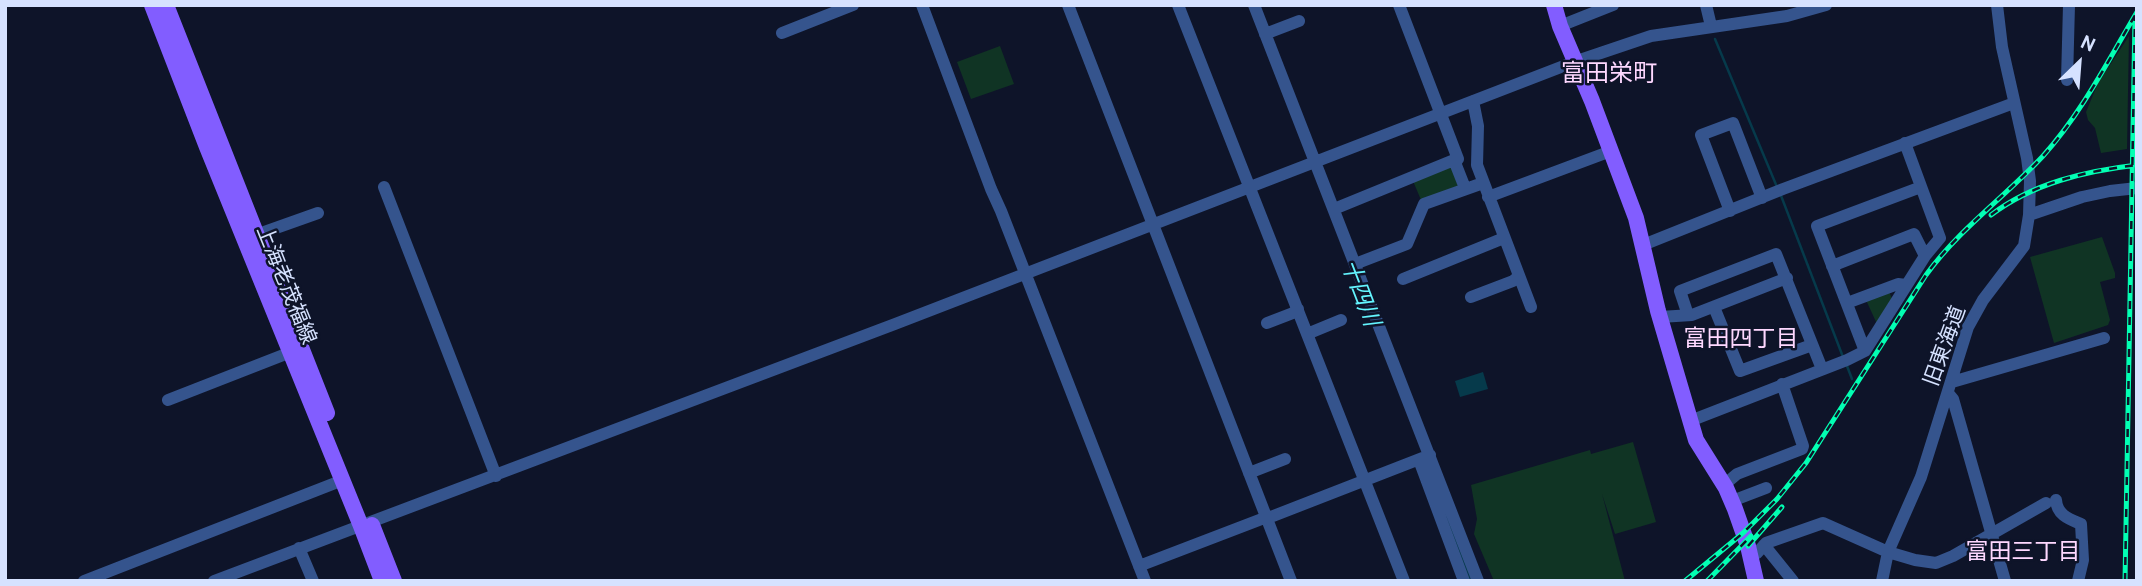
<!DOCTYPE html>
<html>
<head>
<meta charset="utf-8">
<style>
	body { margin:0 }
	#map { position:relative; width:2142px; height:586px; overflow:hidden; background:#0e1429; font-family:Cabin,sans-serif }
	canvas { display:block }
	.frame { position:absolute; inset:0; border:7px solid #d6e2ff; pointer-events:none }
	.north { position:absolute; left:2044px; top:28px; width:70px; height:70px; -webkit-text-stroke:5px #0e1429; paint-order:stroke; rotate:25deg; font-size:19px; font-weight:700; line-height:28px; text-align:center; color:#d6e2ff }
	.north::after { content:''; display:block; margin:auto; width:24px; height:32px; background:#d6e2ff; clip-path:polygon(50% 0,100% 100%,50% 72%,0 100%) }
</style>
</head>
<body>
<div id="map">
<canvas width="2142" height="586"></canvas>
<div class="frame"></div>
<div class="north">N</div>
</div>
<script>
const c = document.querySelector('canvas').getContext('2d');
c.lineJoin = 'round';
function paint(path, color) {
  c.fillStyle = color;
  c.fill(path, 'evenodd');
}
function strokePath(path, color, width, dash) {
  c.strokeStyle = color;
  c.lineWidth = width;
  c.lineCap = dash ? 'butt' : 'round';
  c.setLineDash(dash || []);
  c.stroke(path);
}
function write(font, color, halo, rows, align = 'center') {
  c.font = font + ' Cabin,"Noto Sans JP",sans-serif';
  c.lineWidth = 5;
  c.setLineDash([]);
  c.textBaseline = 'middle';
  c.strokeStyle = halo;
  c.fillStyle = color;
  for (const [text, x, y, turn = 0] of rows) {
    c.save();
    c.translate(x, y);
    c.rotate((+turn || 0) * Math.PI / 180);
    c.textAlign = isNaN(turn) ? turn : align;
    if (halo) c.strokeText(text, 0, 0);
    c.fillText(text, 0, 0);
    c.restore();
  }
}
const green = new Path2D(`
	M2129 36 2127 149 2101 153 2095 128 2088 120 2086 112 2098 83Z
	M1000 46 1014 84 971 99 957 62Z
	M1451 166 1458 186 1421 200 1413 181Z
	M2102 237 2115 273V278L2100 282 2110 320 2108 325 2054 343 2030 257Z
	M1889 291 1892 299 1877 324 1866 300Z
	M1633 442 1656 522 1615 534 1602 494 1625 581H1494L1474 534 1477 519 1471 485 1590 450 1591 454Z`);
const water = new Path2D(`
	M1483 372 1488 389 1460 397 1455 381Z`);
const stream = new Path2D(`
	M1715 39 1777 187
	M1780 193 1843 357
	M1847 366 1852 379`);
const river = new Path2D(`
	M1445 512 1471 581`);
const minor = new Path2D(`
	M922 5 991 189 1001 211 1145 581
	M1068 5 1291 581
	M1178 5 1404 581
	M1254 5 1478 581
	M1399 5 1458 159 1454 160
	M1706 5 1711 26
	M1560 26 1613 5
	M782 33 853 5
	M1265 34 1299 21
	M2067 80 2069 5
	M1473 101 1478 126 1477 165 1531 307
	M384 187 496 476
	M1488 197 1611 151
	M1334 209 1454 160 1465 188
	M1730 211 1701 135 1733 123 1762 198
	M2029 215 2082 197 2110 191 2137 188
	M256 235 318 213
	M1643 245 1783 189 2014 103
	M1355 264 1407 244 1424 204 1483 183
	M1832 266 1914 234 1925 256
	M1403 279 1504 238
	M1471 297 1513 281 1519 276
	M1847 303 1898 284 1906 285
	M1714 307 1740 371 1812 345
	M1688 315 1680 291 1776 254 1822 369
	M1660 317 1692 315 1787 278
	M1267 323 1293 313 1298 309
	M1307 334 1341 320
	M1865 351 1817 226 1921 187
	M1952 382 2104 338
	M1948 393 1953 399 2005 581
	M168 400 291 352
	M1690 421 1847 360 1865 351 1925 256 1940 238 1905 143
	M1419 460 1464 581
	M1249 473 1285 459
	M1724 485 1737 474 1802 449 1803 446 1782 384
	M2056 500C2057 515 2069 519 2081 524L2083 560 2078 581
	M1732 501 1766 488
	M1268 518 1430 455
	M1764 545 1793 581
	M299 548 313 581
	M1750 557 1757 553 1766 543 1823 523 1888 552 1915 560 1936 563 1953 556 2046 503
	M1139 566 1267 517
	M84 581 343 480
	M214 581 895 324 1574 62 1651 36 1787 16 1826 5
	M1882 581 1888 552 1921 477 1968 327 1983 300 2024 246 2029 215 2030 181 2027 158 2002 47 1997 5`);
const major = new Path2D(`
	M152 5 207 147 361 526 382 581
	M166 5 327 413
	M1554 5 1560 26 1592 101 1636 218 1658 311 1696 440 1726 488 1735 509 1748 546 1756 581
	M372 525 394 581`);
const rail = new Path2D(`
	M1991 215C2033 183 2086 171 2137 165
	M1748 546 1782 507
	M1685 581 1743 533 1777 499 1806 463 1926 275C1959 229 2005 197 2043 156 2081 114 2108 61 2137 12
	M1707 581 1751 536
	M2125 581 2135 17`);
const streetNames = [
	["上海老茂福線",286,285,68],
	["旧東海道",1945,346,-70]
];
const waterNames = [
	["十四川",1360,293,69]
];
const neighbourhoodNames = [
	["富田四丁目",1741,339],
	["富田三丁目",2023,552]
];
const quarterNames = [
	["富田栄町",1609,74]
];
paint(green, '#103424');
paint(water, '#063a4b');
strokePath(stream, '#063a4b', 2.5);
strokePath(river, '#063a4b', 14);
strokePath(minor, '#35548d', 12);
strokePath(major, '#825dff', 16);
strokePath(rail, '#02ffb3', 5);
strokePath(rail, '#0e1429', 2.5, [8]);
write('21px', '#d6e2ff', '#0e1429', streetNames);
write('italic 23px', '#64f5ff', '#0e1429', waterNames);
write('23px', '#fed8ff', '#0e1429', neighbourhoodNames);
write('24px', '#fed8ff', '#0e1429', quarterNames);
</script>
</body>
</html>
